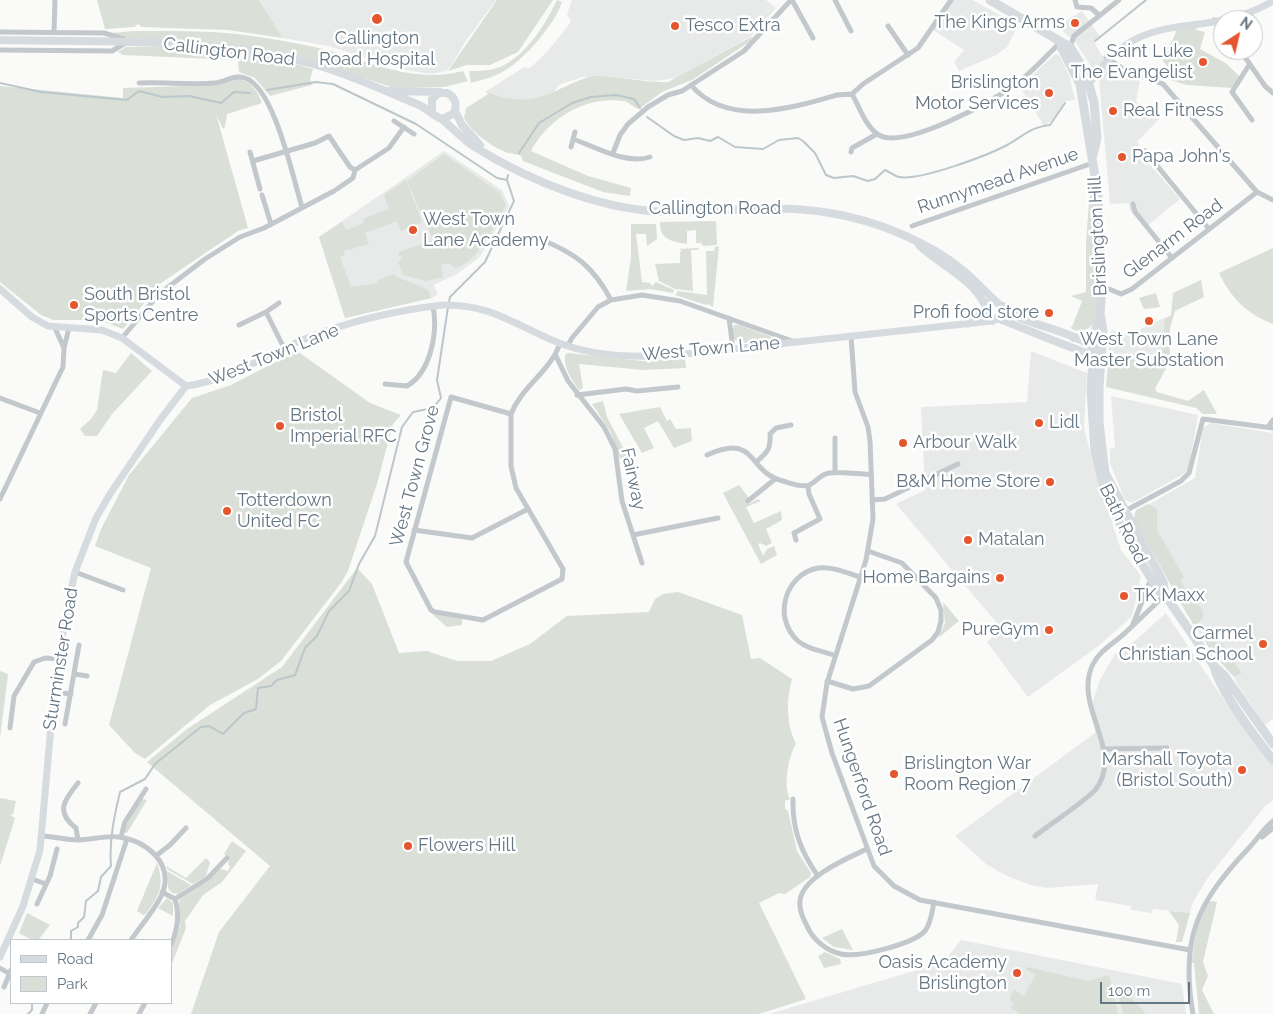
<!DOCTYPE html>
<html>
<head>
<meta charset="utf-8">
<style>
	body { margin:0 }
	#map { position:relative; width:1273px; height:1014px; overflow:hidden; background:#fafaf8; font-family:Raleway,sans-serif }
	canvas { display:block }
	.legend { position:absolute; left:10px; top:939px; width:162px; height:65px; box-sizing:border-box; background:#fff; border:1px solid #c1c8cd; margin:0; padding:6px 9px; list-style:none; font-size:15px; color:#657683 }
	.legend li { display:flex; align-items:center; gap:10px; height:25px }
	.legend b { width:25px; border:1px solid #c1c8cd }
	.north { position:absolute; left:1213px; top:10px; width:50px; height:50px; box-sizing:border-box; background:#fff; border:1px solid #c1c8cd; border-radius:50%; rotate:35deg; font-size:14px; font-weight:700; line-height:20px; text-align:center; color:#657683 }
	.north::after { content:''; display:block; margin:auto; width:18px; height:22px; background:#e4572e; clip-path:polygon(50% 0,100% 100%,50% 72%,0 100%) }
	.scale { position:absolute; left:1100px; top:982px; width:90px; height:22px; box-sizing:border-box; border:2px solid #657683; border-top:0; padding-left:6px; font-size:15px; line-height:18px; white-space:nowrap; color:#657683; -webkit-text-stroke:4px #fff; paint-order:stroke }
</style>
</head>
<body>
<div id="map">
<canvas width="1273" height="1014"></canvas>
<ul class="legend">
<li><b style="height:6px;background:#d6dbdf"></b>Road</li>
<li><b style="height:14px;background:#dadfd7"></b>Park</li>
</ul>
<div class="north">N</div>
<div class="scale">100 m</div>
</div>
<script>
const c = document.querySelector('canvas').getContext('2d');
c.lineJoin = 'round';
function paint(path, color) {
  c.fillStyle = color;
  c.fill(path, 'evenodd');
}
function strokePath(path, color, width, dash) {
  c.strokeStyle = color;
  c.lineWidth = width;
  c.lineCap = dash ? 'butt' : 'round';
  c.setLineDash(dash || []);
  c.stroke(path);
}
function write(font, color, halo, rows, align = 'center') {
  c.font = font + ' Raleway,sans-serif';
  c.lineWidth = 5;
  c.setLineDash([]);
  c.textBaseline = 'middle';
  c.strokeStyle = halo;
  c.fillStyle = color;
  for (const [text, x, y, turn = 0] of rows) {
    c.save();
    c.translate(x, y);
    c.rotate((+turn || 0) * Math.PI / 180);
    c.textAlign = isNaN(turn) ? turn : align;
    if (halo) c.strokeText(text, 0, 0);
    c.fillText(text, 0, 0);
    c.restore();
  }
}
const built = new Path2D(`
	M259 0H496L465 42 451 66 446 71 431 74 406 70 328 46 283 38Z
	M572 0H766L776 8 751 36 676 78 654 81 601 76 583 77 560 84 551 96 528 103 494 100 485 92 524 67 530 68 547 52 571 22 567 14Z
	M952 0H972L1018 25 1007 47 996 55 959 71 954 62 964 50 933 30Z
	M1082 11 1100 36 1094 41 1099 51 1106 62 1121 73 1140 80 1136 102 1144 105 1160 118 1137 142 1140 146 1138 151 1180 199 1145 228 1130 210 1129 203 1110 204 1099 79 1076 43 1057 26Z
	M1055 54 1059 55 1069 75 1075 100 1065 101 1056 117 1044 126 1020 87Z
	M444 151 502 190 509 206 480 257 457 274 434 285 438 294 432 298 345 318 319 237Z
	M1171 315 1164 363 1108 352 1111 330 1130 334Z
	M1031 351 1087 373 1084 428 1093 464 1121 550 1141 576 1132 616 1101 644 1028 697 987 642 1002 629 896 504 925 490 921 407 1027 402Z
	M1111 396 1198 415 1189 467 1185 473 1132 503 1125 500 1110 463V449L1115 448Z
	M1211 423 1273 433V719L1265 725 1237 684 1234 677 1242 673 1225 648 1214 655 1185 611 1137 525 1134 513 1195 478 1203 428Z
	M1166 613 1223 699 1273 763V800L1266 805 1209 876 1193 902 1190 913 1153 909 1152 913 1131 910V906L1095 900 1098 884 1048 888 1030 885 1005 875 986 864 955 836 1095 733 1093 700 1100 680 1115 654 1136 640Z
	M961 940 1182 984 1186 1014H769L944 962Z`);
const green = new Path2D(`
	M97 0H259L283 38 228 30 142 27 138 24 134 27 105 29Z
	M497 0H553L518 52 490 65H467L448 71Z
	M557 0 562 2C555 24 525 59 504 71 494 77 482 80 471 83L469 71C479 71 490 71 500 67 526 56 545 25 557 0Z
	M1198 24 1196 30 1205 32 1200 49 1227 64 1240 77 1232 88 1187 85 1170 80 1172 73 1161 58C1168 44 1174 44 1177 26Z
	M134 31C175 31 218 30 259 37 284 41 310 45 334 52 377 65 418 83 463 71L468 81 444 87 394 88 329 66 169 40 129 38 111 33Z
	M751 37H753L749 42 692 80 662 92 639 109C633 108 629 101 623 101 584 96 548 119 531 151L588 176 631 188 630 196 603 192 523 161 521 156C515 153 509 154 503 151 489 145 471 131 464 118L466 108 490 93C533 110 550 91 588 77 601 73 649 84 668 82Z
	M126 47C187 45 254 51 313 69L310 79 312 85 270 96 255 78 239 72 238 60 123 55 118 52Z
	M236 79C251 80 257 90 262 103L227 114 225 127 223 129 216 114 248 228 238 231 161 283 123 329 99 320H53L41 315 0 282V86L123 98V88L218 85Z
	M444 154 499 192 506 205C493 226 480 261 455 268L449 263 441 265 443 277 426 281 403 275 398 262 402 259 401 256 398 257 399 252 433 240 407 181Z
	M1091 175C1096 199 1105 307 1093 324 1088 330 1082 333 1072 329L1070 326 1072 327 1082 301 1071 296 1086 292V243Z
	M406 180 422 222 401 231 397 221 365 233 369 244 344 251 345 255 340 257 351 287 377 283V281L393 274C404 282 418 283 429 291L431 298 345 318 319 237 342 222 346 230 364 223 363 219 389 209 384 195Z
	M716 221 717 245 703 246 701 243H696V230L687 231V244C674 242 659 240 660 222Z
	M631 224H656L657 239 647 246 646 234H636L642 282 650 283 652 286 656 282 674 290 673 293 650 289 626 291 631 258Z
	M719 246 713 307 708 304 706 305 675 295 678 291 707 295 706 251H714L715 247Z
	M698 248 699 250H691L693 291 675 289 659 281 655 264 680 263V252L682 251 679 249Z
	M1273 248V324C1247 314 1231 298 1219 273Z
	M1201 280 1204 297 1175 311 1170 329V361L1155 389 1157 392 1188 401 1204 390 1217 414H1203L1196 408 1106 387 1109 354 1161 363 1158 361 1166 337 1163 334 1165 319 1171 315 1173 293Z
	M1156 293 1160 307 1144 309 1139 298Z
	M734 325H739L780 340 740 343 734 339 732 331Z
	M297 351 370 403 401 415 393 424 377 484 348 571 341 583 281 661 258 679 210 705 145 759 135 753 109 725 151 568 95 546 101 529 129 475 192 398 231 385Z
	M131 353 152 371 112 414 97 436H85L80 429 91 419 97 410 103 370 116 373Z
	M568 353 642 361 685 359 686 368 643 370 579 364 583 388 579 390C571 379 564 369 565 355Z
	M603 401 607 417 627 455 620 459 610 431 592 404Z
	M660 407 667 421 670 419 676 429 691 428 692 441 674 448 658 421 644 428 654 448 642 453 619 414Z
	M739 485 749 498 746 500 749 504 758 499 761 501 746 507 754 523 781 511 782 520 766 529 772 543 766 546 760 543 758 544 763 556 767 549 774 546 777 555 761 564 723 493Z
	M1148 504 1157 509V530L1184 577 1180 580 1193 603 1197 601 1203 612V618L1197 624H1193L1134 519 1136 510Z
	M357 568 372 584 399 653 427 651 457 661H491L530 644 567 616 649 612 655 599 663 594 678 592 742 615 751 659 760 658 792 679C786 700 786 724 796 744 788 757 783 786 790 799L785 801V809L788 811 797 851 811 873 810 877 785 894 779 893 759 903 806 999 759 1014H191L219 932 270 866 147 762 187 729 282 667Z
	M943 602 959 621 938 638 945 623Z
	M432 614 462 619V625L447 627Z
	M1206 627 1212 628 1209 630 1218 645 1222 643 1224 647 1213 654 1202 636Z
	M1225 648 1242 673 1234 677 1214 655Z
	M0 671 8 674 0 738Z
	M0 798 16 801 13 814 10 815 15 818 0 866Z
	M142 799 147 800 127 833 124 832 131 815Z
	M232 841 246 851 222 882 203 895 185 921 186 928 171 966V952L180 926 179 900 221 869 228 871 230 867 228 864 229 859 224 854Z
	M206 858 210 862 206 876 193 884 167 869 166 866 186 878Z
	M157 863C165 885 159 896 146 914L143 915 137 911Z
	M167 871 191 885 178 894C164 893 169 882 167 871Z
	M167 898 173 903V916L158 908Z
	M1211 901 1217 902 1203 962 1208 976 1202 990 1214 1014H1199L1194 963H1192C1193 949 1198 908 1211 901Z
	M1169 911 1190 913 1182 942H1176L1179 925Z
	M27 913 50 925 38 940H32L19 933Z
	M842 929 853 950 834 947 822 938Z
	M825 952 840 959 841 964 824 968 818 956Z
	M1027 967 1088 981 1109 975 1118 1014H1020L1011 1008 1014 1002 1011 1001 1010 997 1014 990 1024 996 1036 974 1038 975 1026 970Z
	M1120 986 1146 1014H1123L1118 989Z`);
const stream = new Path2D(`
	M1095 41 1146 0
	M0 83 41 92 127 100 139 91 163 97 189 96 221 103 234 92 250 93
	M267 90 316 82 333 84 416 124 497 178 507 180
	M647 117 674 136 684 140 698 138 710 141 718 137 735 147 763 149 779 140 798 138 803 141 815 153 826 175 834 178 853 176 868 181 875 179 885 170C890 172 894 176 899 177 920 181 989 155 1009 144 1026 134 1029 128 1050 125L1065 103
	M519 153 539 123 572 103 591 97 616 95 634 99 640 108
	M449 302 450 297 485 262 514 201 507 180 508 175
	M71 940V931L78 927V923L84 917 86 901 98 891 101 877 111 866C109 841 114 817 120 792L145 779 155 764 201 727 209 726 223 734 244 713 256 709 258 688 271 686 277 680 295 675 305 648 317 636 329 611 349 591 359 564 375 536 402 427 413 412 433 408 441 398 437 380 448 307
	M28 1014 32 1010V1003`);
const street = new Path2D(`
	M792 0 813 38
	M835 0 851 31
	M1075 0 1077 7 1091 8 1099 15
	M1214 20 1223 31
	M888 26 908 55
	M0 32 104 33 124 39
	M54 33 55 0
	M1070 47 1074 36 1119 0
	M0 50 112 51 129 41
	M1240 50 1265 86 1273 93
	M1106 57 1126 71 1163 84 1257 192 1273 200
	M1249 65 1232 92 1252 120
	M139 83C164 82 191 85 215 83 226 82 233 74 245 78 274 87 293 178 302 207
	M691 85C727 128 792 108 837 95 842 94 847 95 852 94
	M852 94C859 106 866 128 879 135 904 150 994 101 1016 84 1032 72 1046 56 1061 42
	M852 94 863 84 918 48 951 0
	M394 121 414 134
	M573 139C596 147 626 165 650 157
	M571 147 575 132
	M1145 151 1209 229
	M250 152 260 189
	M851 152 852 148 877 134
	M613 153 620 135 628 124 648 107 668 95 682 91 744 51 791 0
	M253 161 315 143 329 136 350 167 355 170
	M337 189 353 178 355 170 389 148 404 127
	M262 195 271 224
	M1133 204 1135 212 1172 258
	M912 226 1093 163
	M540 239C575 253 593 266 611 300
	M1102 286 1121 294 1132 289 1257 192
	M266 312 284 348
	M729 318 733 349
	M239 325 266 312 279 303
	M851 336 855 392 868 427 870 441 873 519 866 560 827 683 822 717 832 753 874 866 894 886 920 900 1190 950
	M122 338 159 294 205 259 240 237 264 228 334 191
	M568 345 572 338 598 307 611 300 642 295 680 301 795 342
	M64 348 69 328
	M556 356 568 381 604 427 615 449 622 501 642 563
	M385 384 407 386C431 372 438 332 433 306
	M577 395 626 389 637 391 678 387
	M0 398 40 413
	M511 414 451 397 406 562 431 610 435 612 483 620 562 579 563 569 516 488 511 466V414C522 386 551 371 560 343
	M1268 427 1273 420
	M835 438V473
	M707 455C758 432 746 472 783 481 790 483 802 488 809 485 816 482 821 474 829 473 842 471 858 475 871 474
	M756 462C767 453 771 449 770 434L776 428 791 425
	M0 499 63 367 64 348 55 328
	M873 500 885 499 958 464
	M748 501 775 479
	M1125 511 1181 481 1189 473 1203 419 1273 428
	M414 530 472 538 528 509
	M633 535 718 518
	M796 540 794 533 820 519 809 494 808 486
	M75 572 123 590
	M1133 624 1151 579
	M834 655C822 651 807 649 798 641 772 618 785 574 818 568 832 566 847 573 860 577
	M74 674 87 676
	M827 681 853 689 869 686 932 640 938 632 941 621V610L936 598 902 563 868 551
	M54 692 71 694
	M65 724 79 645
	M10 728 14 696 34 662 45 658 59 659
	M1104 749 1167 748
	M78 783C64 800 55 812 76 828L78 840
	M793 799C792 829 801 852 818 876
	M42 836C54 837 66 839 77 840 91 840 106 835 119 837 146 841 173 862 163 892 156 909 141 925 131 940
	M1035 836C1050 824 1086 801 1096 789 1125 750 1072 706 1093 664 1100 650 1116 642 1126 632 1139 620 1152 607 1165 595
	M121 837 125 822 146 789
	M1262 837 1273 828
	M867 849C848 858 802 877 800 901 799 910 803 918 807 926 813 940 827 951 841 954 859 958 913 944 925 931 931 923 932 912 934 902
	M157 855 170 845 186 828
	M32 879 46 884
	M162 892 175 899C180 914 177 931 171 945
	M175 899 208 878 227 858
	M37 904 50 876 57 849
	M88 940 102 915 127 839
	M0 968 8 973
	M4 987 11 970
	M42 1014 47 1003
	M90 1014 96 1003
	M139 1014 145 1003
	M1193 1014C1180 939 1197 903 1247 850 1256 841 1263 829 1273 821`);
const secondary = new Path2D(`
	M1089 84C1145 0 1198 45 1273 1
	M0 289 32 317 48 326 102 330 122 338 186 386C232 380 267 353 310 337 351 321 399 310 443 305 492 304 516 326 559 343 598 358 644 358 685 354L992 321
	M968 324 984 311
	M0 957 23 906 40 850 54 692 65 619 75 572 96 518 110 494 160 420 186 386`);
const primary = new Path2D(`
	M0 40C104 42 212 37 313 64 349 74 385 91 419 105 428 109 433 116 442 119L453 114C458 106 456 97 447 93H439L432 99V112
	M390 91 440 92
	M455 111 462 125 480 145
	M442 119C452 128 462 138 473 146 531 182 607 213 676 212 727 211 780 204 830 213 875 220 929 242 964 271 981 285 998 308 1018 317 1043 328 1076 333 1098 351
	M919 245C941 266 971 277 985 305
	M989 302 984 311 986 317 992 321 1002 315 1003 306
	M999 319C1014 324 1090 357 1097 355
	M1074 338 1084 337 1095 332`);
const highway = new Path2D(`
	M990 0 1070 47 1085 71 1094 102 1097 138 1093 155
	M1061 42 1062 49 1080 84 1098 195 1102 286 1100 316 1095 332 1091 389 1095 452 1106 496 1129 542 1158 590 1165 595 1214 666 1224 675 1273 744
	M1101 318 1103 331 1099 387V422L1105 473 1163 582 1165 595
	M1214 666C1220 692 1255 737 1273 760`);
const markers = [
	[377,19,6,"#e4572e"],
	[1075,23,5,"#e4572e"],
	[675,26,5,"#e4572e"],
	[1203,62,5,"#e4572e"],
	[1049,93,5,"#e4572e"],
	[1113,111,5,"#e4572e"],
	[1122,157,5,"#e4572e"],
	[413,230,5,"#e4572e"],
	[74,305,5,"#e4572e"],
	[1049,313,5,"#e4572e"],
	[1149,321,5,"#e4572e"],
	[1039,423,5,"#e4572e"],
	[280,426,5,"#e4572e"],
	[903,443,5,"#e4572e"],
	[1050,482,5,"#e4572e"],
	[227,511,5,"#e4572e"],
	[968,540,5,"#e4572e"],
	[1000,578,5,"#e4572e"],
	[1124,596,5,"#e4572e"],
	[1049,630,5,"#e4572e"],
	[1263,644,5,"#e4572e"],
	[1242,770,5,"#e4572e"],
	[894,774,5,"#e4572e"],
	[408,846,5,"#e4572e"],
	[1017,973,5,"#e4572e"]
];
const poiNames = [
	["The Kings Arms",1065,23,"right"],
	["Tesco Extra",685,26],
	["Callington",377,39,"center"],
	["Road Hospital",377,60,"center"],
	["Saint Luke",1193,52,"right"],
	["The Evangelist",1193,73,"right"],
	["Brislington",1039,83,"right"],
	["Motor Services",1039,104,"right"],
	["Real Fitness",1123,111],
	["Papa John's",1132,157],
	["West Town",423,220],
	["Lane Academy",423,241],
	["South Bristol",84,295],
	["Sports Centre",84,316],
	["Profi food store",1039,313,"right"],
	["West Town Lane",1149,340,"center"],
	["Master Substation",1149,361,"center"],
	["Bristol",290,416],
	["Imperial RFC",290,437],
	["Lidl",1049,423],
	["Arbour Walk",913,443],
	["B&M Home Store",1040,482,"right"],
	["Totterdown",237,501],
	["United FC",237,522],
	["Matalan",978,540],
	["Home Bargains",990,578,"right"],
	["TK Maxx",1134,596],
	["PureGym",1039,630,"right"],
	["Carmel",1253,634,"right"],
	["Christian School",1253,655,"right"],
	["Marshall Toyota",1232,760,"right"],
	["(Bristol South)",1232,781,"right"],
	["Brislington War",904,764],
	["Room Region 7",904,785],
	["Flowers Hill",418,846],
	["Oasis Academy",1007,963,"right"],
	["Brislington",1007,984,"right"]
];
const streetNames = [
	["Callington Road",229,52,7],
	["Runnymead Avenue",998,181,-19],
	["Callington Road",715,209],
	["Brislington Hill",1098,236,-93],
	["Glenarm Road",1173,239,-37],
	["West Town Lane",711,349,-5],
	["West Town Lane",274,355,-22],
	["West Town Grove",415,476,-75],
	["Fairway",633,479,78],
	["Bath Road",1123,524,64],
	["Sturminster Road",61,659,-81],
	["Hungerford Road",862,787,71]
];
paint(built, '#e8e9e9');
paint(green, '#dadfd7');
strokePath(stream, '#bbc7cb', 2);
strokePath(street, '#c3c8cc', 5);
strokePath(secondary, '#d6dbdf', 7);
strokePath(primary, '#d6dbdf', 8);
strokePath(highway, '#d6dbdf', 9);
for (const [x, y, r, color] of markers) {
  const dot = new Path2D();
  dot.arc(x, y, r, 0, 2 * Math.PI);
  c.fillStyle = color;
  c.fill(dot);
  strokePath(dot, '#fff', 2);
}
write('18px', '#657683', '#fff', poiNames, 'left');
write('18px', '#657683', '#fff', streetNames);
</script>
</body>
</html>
